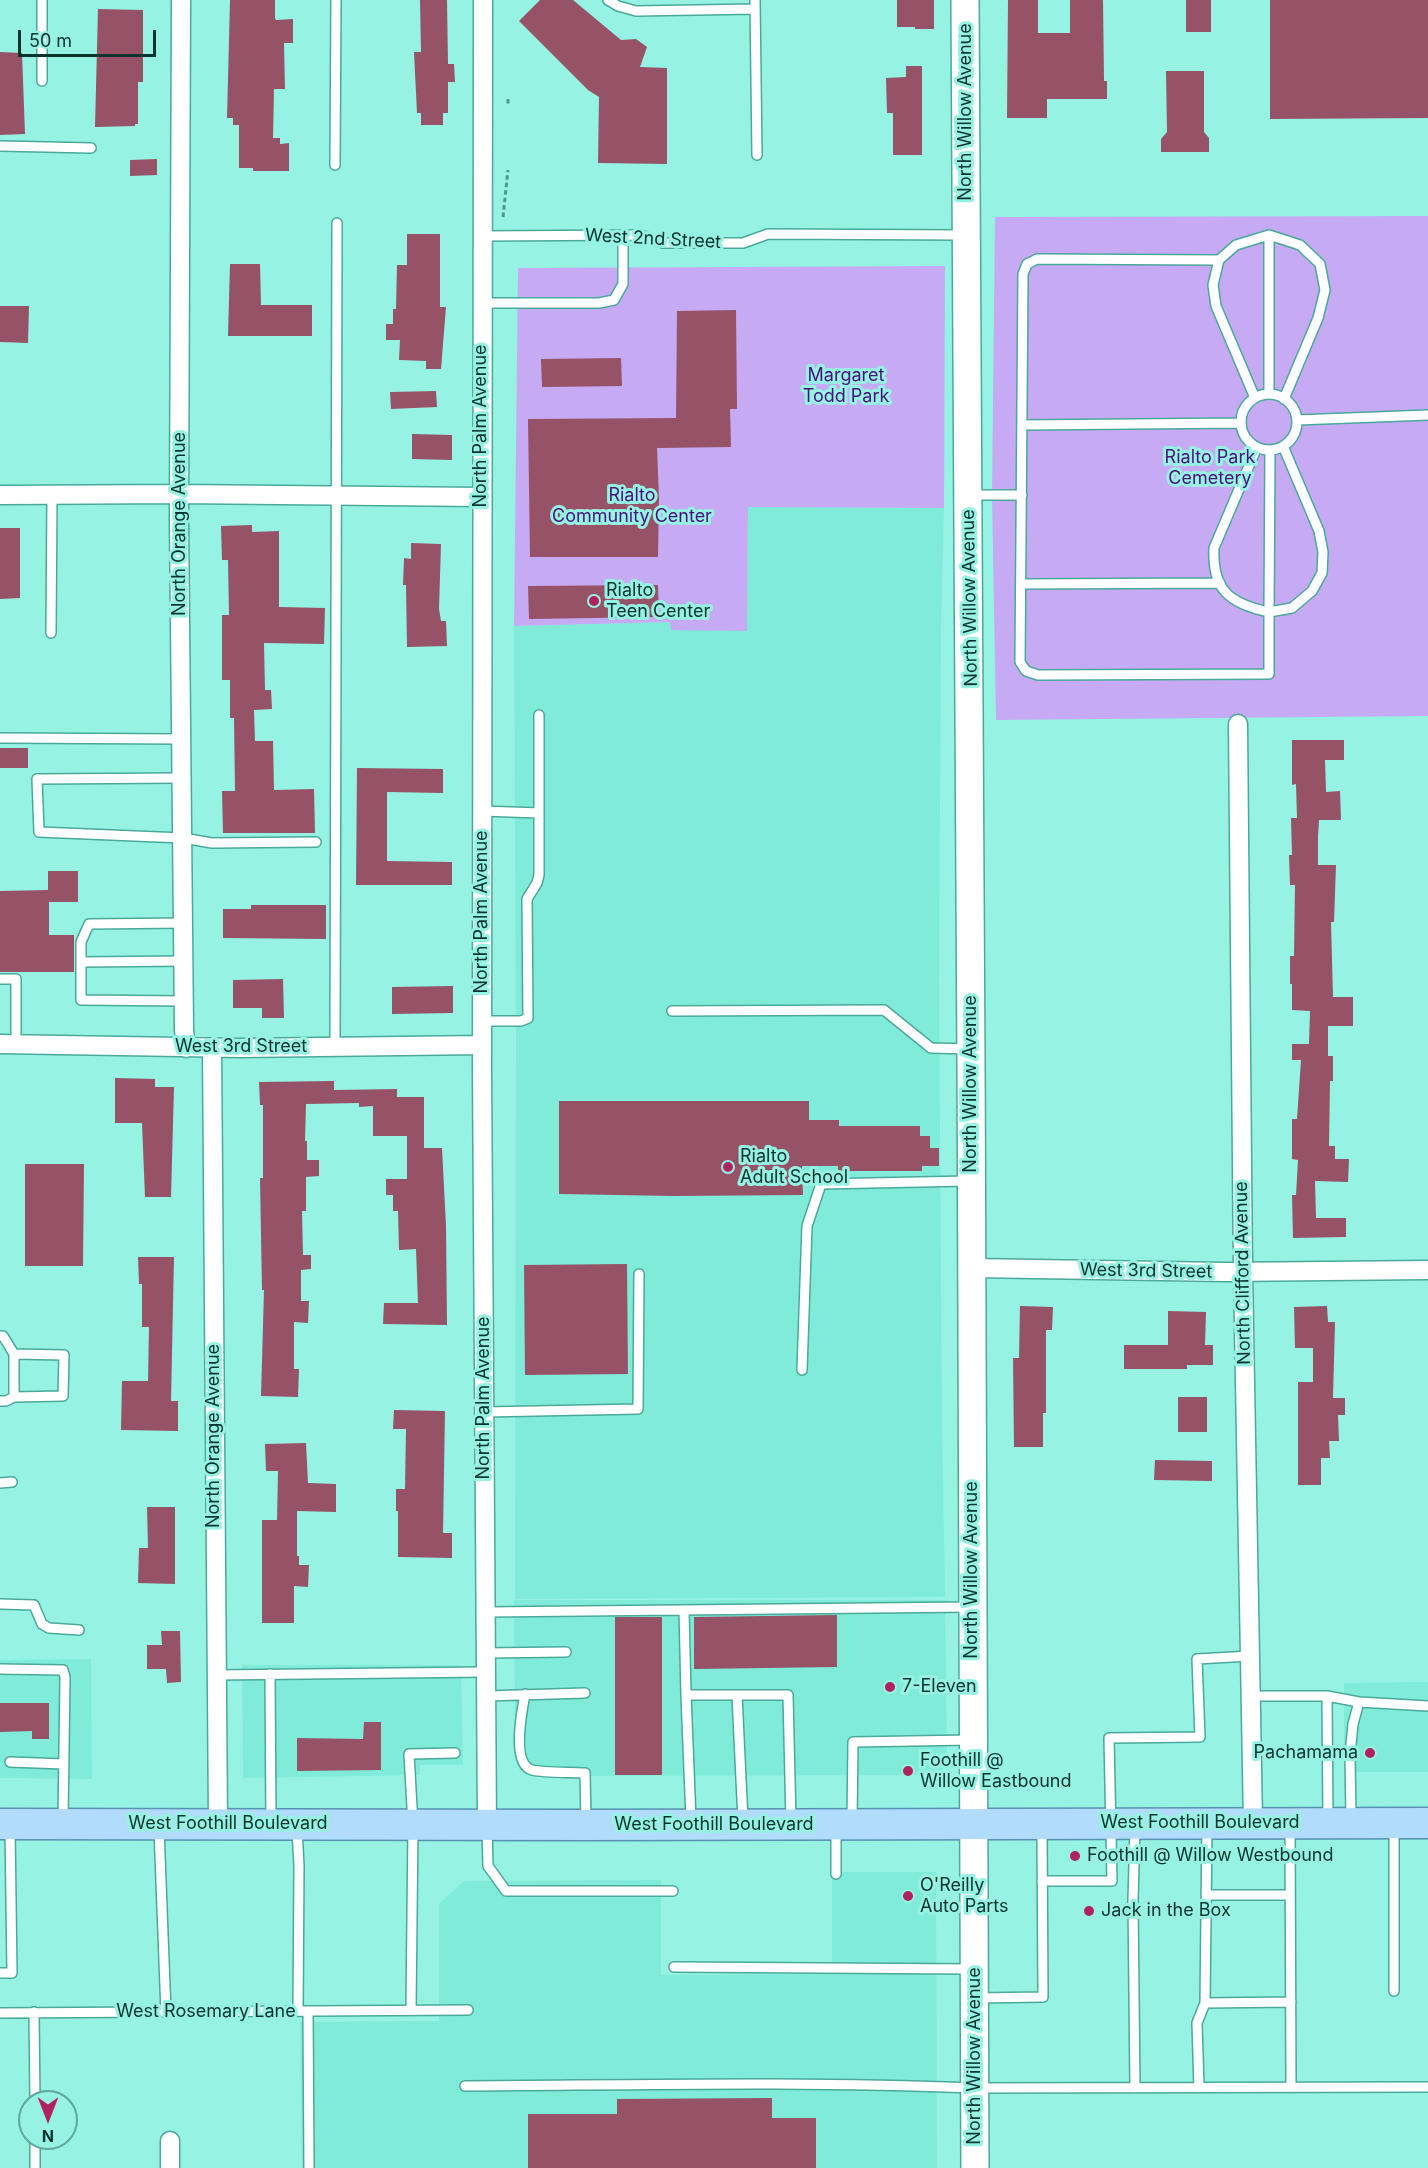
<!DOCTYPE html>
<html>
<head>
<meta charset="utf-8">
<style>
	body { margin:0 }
	#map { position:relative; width:1428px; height:2168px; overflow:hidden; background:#96f3e3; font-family:Inter,sans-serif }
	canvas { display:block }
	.north { position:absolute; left:18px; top:2090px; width:60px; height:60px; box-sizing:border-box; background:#96f3e3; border:2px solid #5ea69a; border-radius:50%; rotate:180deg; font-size:16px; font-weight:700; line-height:24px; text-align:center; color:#09332d }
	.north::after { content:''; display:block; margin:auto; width:21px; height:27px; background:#af225d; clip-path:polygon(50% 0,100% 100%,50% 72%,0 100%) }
	.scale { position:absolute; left:18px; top:30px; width:138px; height:27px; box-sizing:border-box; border:3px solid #09332d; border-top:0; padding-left:8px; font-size:18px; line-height:21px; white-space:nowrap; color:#09332d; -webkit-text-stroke:4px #96f3e3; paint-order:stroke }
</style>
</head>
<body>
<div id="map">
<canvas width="1428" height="2168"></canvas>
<div class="north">N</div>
<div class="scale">50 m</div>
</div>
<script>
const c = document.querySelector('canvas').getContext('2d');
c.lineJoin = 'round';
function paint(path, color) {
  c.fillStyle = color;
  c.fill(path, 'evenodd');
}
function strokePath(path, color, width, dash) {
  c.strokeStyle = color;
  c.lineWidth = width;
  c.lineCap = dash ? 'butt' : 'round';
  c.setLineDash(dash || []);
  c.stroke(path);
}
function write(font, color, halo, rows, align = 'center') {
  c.font = font + ' Inter,sans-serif';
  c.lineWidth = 6;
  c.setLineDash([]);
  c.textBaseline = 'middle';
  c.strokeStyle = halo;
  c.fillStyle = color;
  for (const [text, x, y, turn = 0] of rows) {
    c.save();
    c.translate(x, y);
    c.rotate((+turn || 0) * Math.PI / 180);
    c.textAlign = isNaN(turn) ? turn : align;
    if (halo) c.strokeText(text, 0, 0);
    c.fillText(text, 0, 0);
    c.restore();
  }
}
const built = new Path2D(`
	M748 507 944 508 941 630 939 983 942 1419 945 1597 515 1599 516 1039 514 626 671 622V629L747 630Z
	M514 1600H945L947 1763 942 1771 933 1775 532 1776 519 1769 515 1759Z
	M91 1659 92 1779 0 1778V1660Z
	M242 1665H461L463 1765H420V1775L243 1778Z
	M1428 1682V1772H1344V1683Z
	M832 1872H936L937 2168H302L300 2022 439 2021V1904L464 1881 661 1880V1975L832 1974Z`);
const green = new Path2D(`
	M1428 216V716L996 720 992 496 995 217Z
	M945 266 944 508 748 507 747 631 671 630 670 622 514 626 518 268Z`);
const building = new Path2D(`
	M230 0H275V18L276 20 293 19V43H284L285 89H274L273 138H280V144L289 143V171H253V168H239V125H233V118H227Z
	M420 0H447L448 64H454L455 82H448V113H443V125H421V113H417L414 52H421Z
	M540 0H573L621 40 636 39 647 47 640 67 667 68V164L598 163 599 97 588 90 519 21Z
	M897 0H934V29H915V27H897Z
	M1008 0H1038V33H1070V0H1103L1104 81H1107V99H1047V118H1007Z
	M1186 0H1211V32H1186Z
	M1270 0H1428V118L1270 119Z
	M98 9 143 10V82H138V124H135V126L95 127Z
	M0 52 22 53 25 134 0 135Z
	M906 66H922V155H893V113H887L886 78 906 77Z
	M1166 71H1204V132L1209 138V152H1161V139L1167 132Z
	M157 159V175L130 176V160Z
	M407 234H440V307H446L441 369H426V361L399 360 400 340H386V324H393V309H396L397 265H407Z
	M230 264H260L261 305H312V336H228Z
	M0 306H29L28 343 0 342Z
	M736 310 737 409H730L731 447 657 448 659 498 658 557H530L528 419 676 418 677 311Z
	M621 358 622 386 542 387 541 359Z
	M436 391 437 407 391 409 390 392Z
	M412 434 452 435V460L412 459Z
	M252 525V532L279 531V607L325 608 324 644 264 643 265 690H271L272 709 254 710 255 741H273L274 790 314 789 315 833H223L222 791H235L234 718H230V680H222V615H229L228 560H222L221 526Z
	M0 528H20V598L0 599Z
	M411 543 441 544 439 609 441 621H446L447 646 407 647 406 585H403L404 558 411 559Z
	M658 585 659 617 529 619 528 586Z
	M1292 740H1344V760H1325L1326 792 1340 791 1341 820H1319L1318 836V865H1336L1334 922H1331L1333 997H1353V1026H1328V1056H1333V1081H1330L1329 1146H1335V1159H1349L1348 1182 1315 1181 1316 1218H1346V1237L1293 1238 1292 1195H1296L1298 1160 1292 1159V1119H1297L1301 1060H1292V1044H1309L1310 1011 1292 1010V984H1290V956H1294L1295 885H1290L1289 855H1292L1291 818H1297L1296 784 1292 785Z
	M0 748H28V768H0Z
	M357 768 443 769V793L387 792V861L452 862V885H356Z
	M48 871H78V902H49V935H74V972H0V891L48 890Z
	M251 905H326V939L223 938V909H251Z
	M283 979 284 1018H262V1008H233V980Z
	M453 986V1013L392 1014V987Z
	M115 1078 155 1079V1087H174L171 1197H145L142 1123H115Z
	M334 1081V1090L397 1089V1097H424V1148H442L446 1226 447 1325 383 1324 384 1303H418L416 1249 399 1250 398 1211H393V1195H386V1179H407V1136H373V1106L359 1107V1103L306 1104 305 1141H307V1160H319V1176L306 1177V1211H302L303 1255H311V1269L301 1270V1301H309L308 1323 294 1322V1369H299L298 1397 261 1396 264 1290H262L260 1178H263V1105H260L259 1082Z
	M559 1101H809V1120H839V1126H920V1136H930V1148H939V1166H922V1171H838V1166H802L803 1195 674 1196 559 1194Z
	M25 1164H84L83 1266H25Z
	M138 1257H174L171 1401H178V1431L121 1430 122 1381H148L149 1327H142V1284H139Z
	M627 1264 628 1374 525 1375 524 1265Z
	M1020 1306 1053 1307 1052 1330H1046V1413H1043V1447H1014L1013 1358H1019Z
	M1327 1306 1328 1322H1335L1333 1398H1345V1415H1338L1339 1441H1329L1330 1458H1321V1485H1298V1382H1313V1348H1295L1294 1307Z
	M1168 1311 1206 1312 1205 1345H1213V1365H1187V1369H1124V1345H1168Z
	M1178 1397H1207V1432H1178Z
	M394 1410 445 1411 443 1533H452V1558L398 1557V1511H396V1489H405L406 1429H393Z
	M306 1443 308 1483 336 1484V1512L297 1511V1556H299V1565H309L308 1587 294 1586V1623H262V1520H277L278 1471H266L265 1444Z
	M1155 1460 1212 1461V1481L1154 1480Z
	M147 1507H175V1584L138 1583 139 1548H148Z
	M837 1615V1667L694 1669V1617Z
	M615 1617H662V1775H615Z
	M161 1631H180L181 1682 167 1683 166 1669H147V1645H162Z
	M0 1703H49V1739H32V1731L0 1732Z
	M364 1722H381V1770L297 1771V1738L363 1739Z
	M772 2098V2118H816V2168H528V2114H617V2099Z`);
const path = new Path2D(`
	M508 99V106
	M503 217 508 170`);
const lane = new Path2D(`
	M42 0V81
	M608 0 618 6 636 11 755 9
	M755 0 757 155
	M0 146 91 148
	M335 165 336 0
	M482 236 640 235 663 243H743L768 234 963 235
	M1219 260 1213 285 1216 306 1255 398
	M482 303H599L614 300 623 284V235
	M1269 394V235
	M1241 422a28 28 0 1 1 56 0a28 28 0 1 1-56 0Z
	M1297 420 1428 415
	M1023 425 1241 423
	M1283 446 1319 531 1323 552 1322 573 1312 591 1292 608 1269 612V674L1038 675 1026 671 1020 662 1023 274 1027 264 1037 259 1219 260 1236 245 1269 235 1300 245 1320 264 1325 290 1318 318 1284 399
	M1257 447 1214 548C1212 590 1230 604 1269 612L1270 450
	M971 495H1022
	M1022 584 1220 583
	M51 633 52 495
	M0 738 182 739
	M183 778 37 779 39 832 183 838 212 843 316 842
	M482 811 539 813
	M183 923 89 924 81 942V1000L184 1001
	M81 962 184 961
	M0 979H16V1043
	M672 1011 884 1010 931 1048 969 1049
	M482 1021H521L528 1018 527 899 537 883 539 875V715
	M335 1047 337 223
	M0 1336H3L14 1354V1397L6 1401H0
	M802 1370 807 1226 821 1184 969 1181
	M14 1397 63 1396 64 1355 14 1354
	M484 1412 638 1409 639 1274
	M0 1483 12 1482
	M0 1604 34 1605 42 1624 49 1628 79 1630
	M684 1610 686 1695
	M486 1612 970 1607
	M486 1653 566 1652
	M0 1669 63 1670 65 1677 63 1821
	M270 1674 271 1821
	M216 1675 486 1672
	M525 1694C522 1710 511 1764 532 1770 545 1773 571 1772 585 1773L586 1822
	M737 1695 743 1821
	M486 1696 585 1693
	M1251 1696H1327L1328 1821
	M1327 1696 1359 1702
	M10 1762 64 1764
	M1351 1818 1350 1755 1353 1724 1359 1702 1428 1706
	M691 1820 686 1695H788L791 1822
	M852 1822 853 1742 970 1740
	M1207 1826 1205 2003 1291 2002
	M1290 1826 1291 2087
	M487 1827 488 1866 506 1891H673
	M1394 1828V1991
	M159 1829 166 2013
	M297 1829 299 1866 298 2011
	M1135 1829 1133 1900 1135 2088
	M836 1874V1828
	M1042 1881H1112L1109 1738 1200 1737 1197 1659 1250 1656
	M1207 1895H1290
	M674 1967 971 1969
	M0 1973H12L10 1828
	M976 1998 1043 1997 1042 1829
	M411 2010 413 1825 409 1754 455 1753
	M308 2011 309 2168
	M34 2012 35 2102
	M0 2013 468 2010
	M465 2086C635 2085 805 2081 975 2088L1428 2087
	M1199 2088 1197 2023 1205 2003
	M35 2138V2168`);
const street = new Path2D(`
	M181 0 179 520 184 1030 186 1048
	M483 0 482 1068 487 1825
	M0 495 179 494 481 497
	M1238 724 1243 1272 1253 1823
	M0 1044 240 1048 482 1045
	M212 1048 218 1823
	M971 1268 1225 1272 1428 1270
	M170 2141V2168`);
const secondary = new Path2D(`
	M965 0C970 723 973 1445 975 2168`);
const primary = new Path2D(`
	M0 1824 586 1825 1428 1823`);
const markers = [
	[594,601,6,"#af225d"],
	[728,1167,6,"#af225d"],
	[890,1687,6,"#af225d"],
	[1370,1753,6,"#af225d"],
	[908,1771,6,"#af225d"],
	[1075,1856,6,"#af225d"],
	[908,1896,6,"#af225d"],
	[1089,1911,6,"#af225d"]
];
const streetNames = [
	["North Willow Avenue",966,112,-90],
	["West 2nd Street",653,239,3],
	["North Palm Avenue",481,426,-90],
	["North Orange Avenue",180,524,-90],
	["North Willow Avenue",970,598,-91],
	["North Palm Avenue",482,912,-90],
	["West 3rd Street",241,1047],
	["North Willow Avenue",971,1084,-90],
	["West 3rd Street",1146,1271,1],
	["North Clifford Avenue",1243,1273,-91],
	["North Palm Avenue",484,1398,-90],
	["North Orange Avenue",214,1436,-90],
	["North Willow Avenue",972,1570,-90],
	["West Foothill Boulevard",1200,1823],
	["West Foothill Boulevard",228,1824],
	["West Foothill Boulevard",714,1825],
	["West Rosemary Lane",206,2012],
	["North Willow Avenue",975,2056,-90]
];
const parkNames = [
	["Margaret",846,376],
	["Todd Park",846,397],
	["Rialto Park",1210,458],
	["Cemetery",1210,479],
	["Rialto",632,496],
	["Community Center",632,517]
];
const poiNames = [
	["Rialto",606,591],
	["Teen Center",606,612],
	["Rialto",740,1157],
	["Adult School",740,1178],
	["7-Eleven",902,1687],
	["Pachamama",1358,1753,"right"],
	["Foothill @",920,1761],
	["Willow Eastbound",920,1782],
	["Foothill @ Willow Westbound",1087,1856],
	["O'Reilly",920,1886],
	["Auto Parts",920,1907],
	["Jack in the Box",1101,1911]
];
paint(built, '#80ebd9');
paint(green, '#c6aaf3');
paint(building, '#965266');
strokePath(lane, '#49a99a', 12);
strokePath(street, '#49a99a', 21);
strokePath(secondary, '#49a99a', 30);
strokePath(primary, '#5692b1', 33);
strokePath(path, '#51968b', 3, [4.5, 3]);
strokePath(lane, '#fff', 9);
strokePath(street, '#fff', 18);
strokePath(secondary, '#fff', 27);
strokePath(primary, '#b2dcfb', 30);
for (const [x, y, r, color] of markers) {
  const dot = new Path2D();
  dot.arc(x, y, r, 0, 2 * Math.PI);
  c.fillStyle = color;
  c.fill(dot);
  strokePath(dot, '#96f3e3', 2);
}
write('18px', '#09332d', '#96f3e3', streetNames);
write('18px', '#4b107e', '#96f3e3', parkNames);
write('18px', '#09332d', '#96f3e3', poiNames, 'left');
</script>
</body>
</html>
